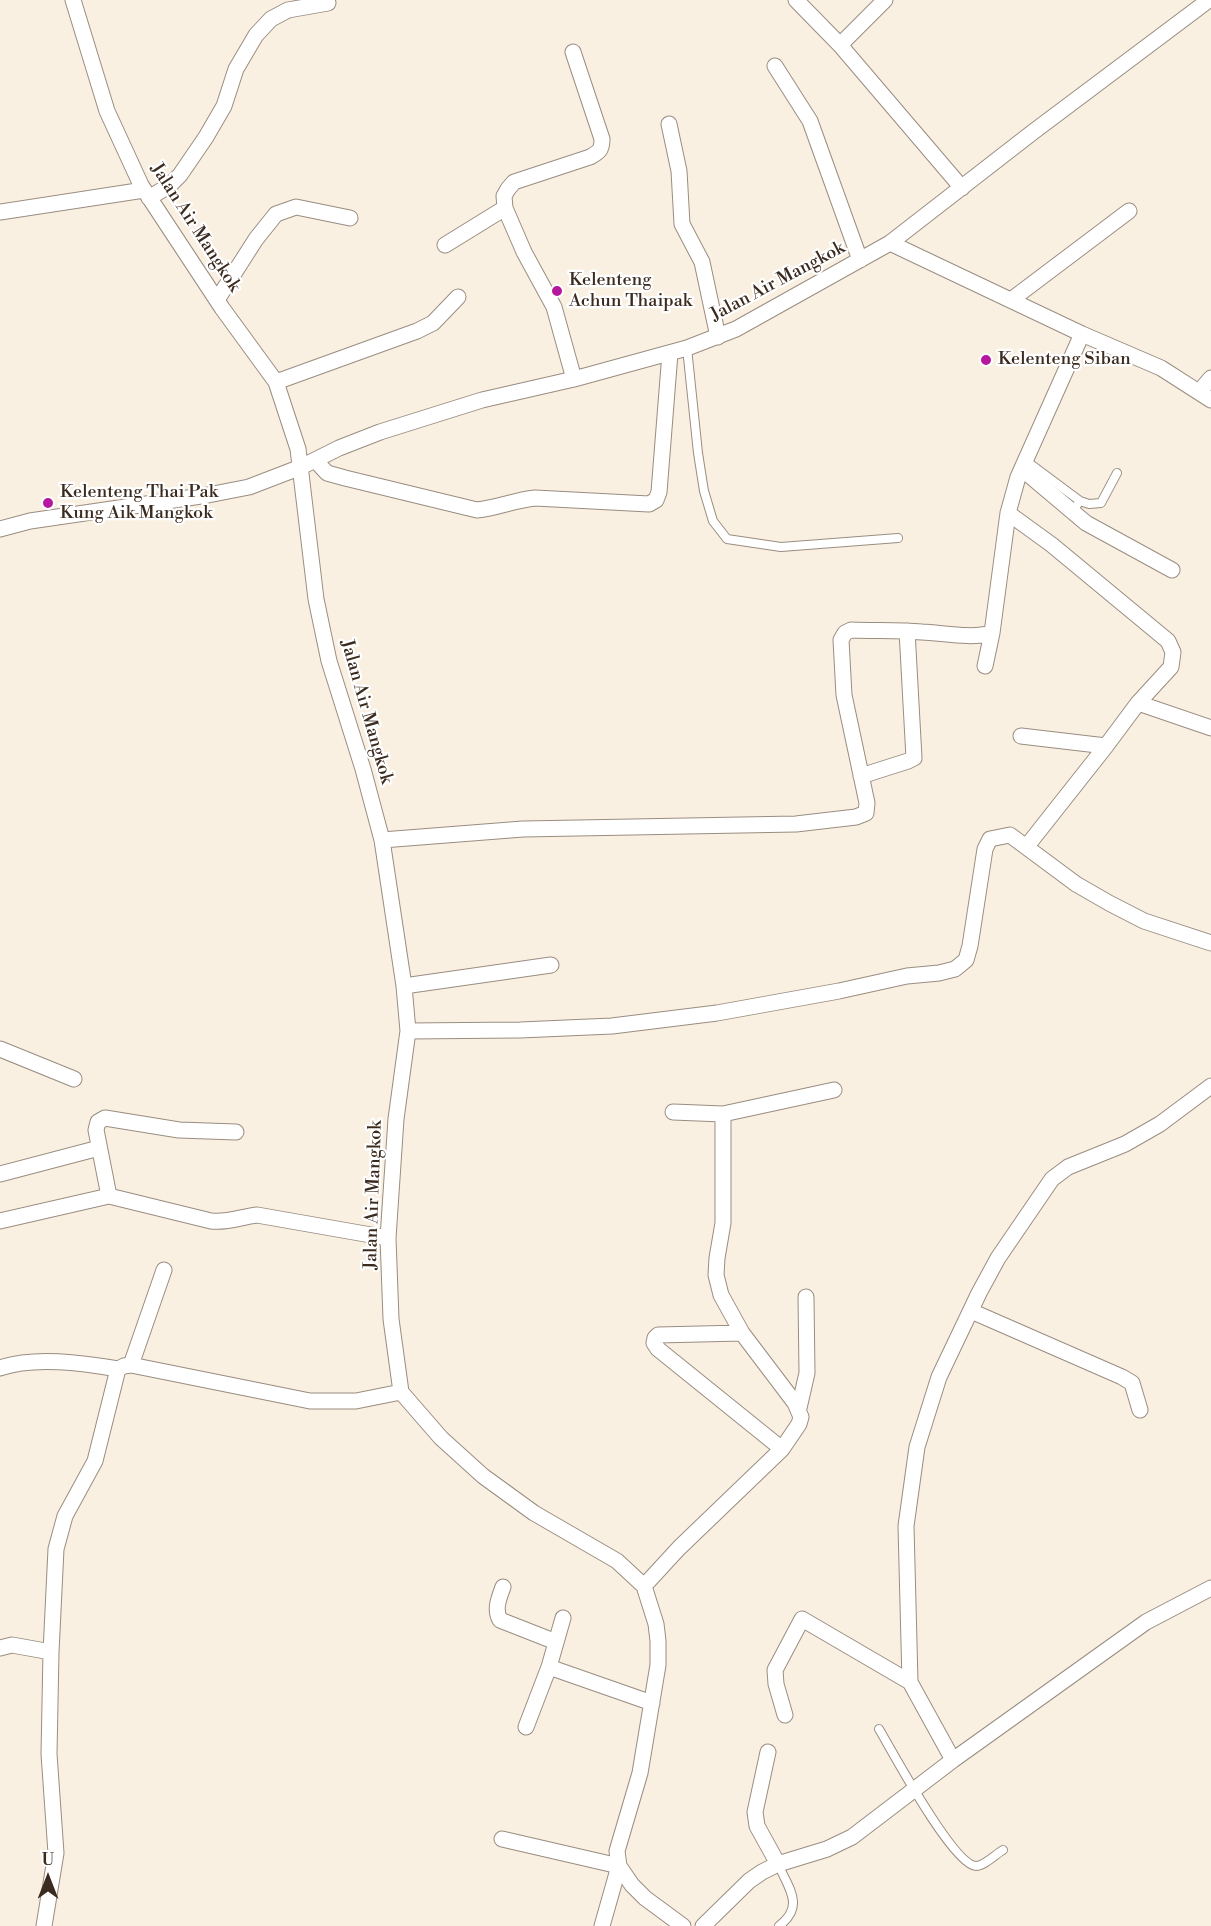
<!DOCTYPE html>
<html>
<head>
<meta charset="utf-8">
<style>
	body { margin:0 }
	#map { position:relative; width:1211px; height:1926px; overflow:hidden; background:#f9f0e2; font-family:"Libre Bodoni",serif }
	canvas { display:block }
	.north { position:absolute; left:18px; top:1848px; width:60px; height:60px; -webkit-text-stroke:4px #fff; paint-order:stroke; rotate:0deg; font-size:16px; font-weight:700; line-height:24px; text-align:center; color:#3b2a1e }
	.north::after { content:''; display:block; margin:auto; width:21px; height:27px; background:#3b2a1e; clip-path:polygon(50% 0,100% 100%,50% 72%,0 100%) }
</style>
</head>
<body>
<div id="map">
<canvas width="1211" height="1926"></canvas>
<div class="north">U</div>
</div>
<script>
const c = document.querySelector('canvas').getContext('2d');
c.lineJoin = 'round';
function strokePath(path, color, width, dash) {
  c.strokeStyle = color;
  c.lineWidth = width;
  c.lineCap = dash ? 'butt' : 'round';
  c.setLineDash(dash || []);
  c.stroke(path);
}
function write(font, color, halo, rows, align = 'center') {
  c.font = font + ' "Libre Bodoni",serif';
  c.lineWidth = 4.5;
  c.setLineDash([]);
  c.textBaseline = 'middle';
  c.strokeStyle = halo;
  c.fillStyle = color;
  for (const [text, x, y, turn = 0] of rows) {
    c.save();
    c.translate(x, y);
    c.rotate((+turn || 0) * Math.PI / 180);
    c.textAlign = isNaN(turn) ? turn : align;
    if (halo) c.strokeText(text, 0, 0);
    c.fillText(text, 0, 0);
    c.restore();
  }
}
const service = new Path2D(`
	M687 348 698 453 704 491 713 521 727 539 781 547 898 538
	M1025 460 1080 501 1072 512
	M1080 501 1089 504 1101 503 1117 473
	M879 1729C892 1751 953 1865 976 1866 984 1866 996 1854 1003 1850
	M778 1864C789 1889 805 1906 779 1926`);
const minor = new Path2D(`
	M73 0 107 111 141 185 222 308 276 382 298 449 316 599 329 661 363 769 382 840 404 986 408 1031 396 1119 388 1238 391 1319 401 1392 441 1438 483 1476 534 1513 617 1561 644 1586 656 1624 658 1641V1665L640 1773 617 1851 619 1866 632 1885 645 1898 683 1926
	M796 0 840 45 962 188
	M840 45 885 0
	M573 52 602 139C602 150 599 152 590 157L514 182 508 189 504 196 505 208 524 252 554 307 574 379
	M775 66 810 121 860 260
	M669 124 679 171 682 224 702 262 718 337
	M149 198 170 185 180 175 206 137 224 106 236 69 256 35 271 19 288 10 328 3
	M0 212 144 190
	M890 243 1082 334 1161 368 1211 400
	M445 245 505 208
	M217 300 256 239 276 214 296 207 350 218
	M1011 300 1129 211
	M276 382 417 331 433 323 458 297
	M1199 392 1211 378
	M315 460 327 473 345 478 477 510C497 508 515 500 535 498L649 504 656 500 659 492 670 353
	M1022 469 1086 523 1172 570
	M1008 513 1052 545 1168 641 1173 652 1171 667 1138 703 1106 746 1027 846
	M0 529 30 521 208 495 249 487 301 467 339 448 380 432 482 400 574 379 687 348 736 329 890 243 1033 132 1209 0
	M985 666 992 633
	M1138 703 1211 728
	M1021 736 1106 746
	M861 776 908 761 914 758 907 631
	M382 840 523 829 796 824 856 817 866 813 867 803 844 695 841 640 845 633 851 630C875 631 898 630 922 632 944 633 971 639 992 633L1008 513 1018 477 1082 334
	M404 986 551 965
	M408 1031 520 1030 612 1026 717 1013 839 991 907 976 939 973 955 969 966 960 970 946 985 849 990 839 1010 835 1076 884 1109 903 1144 921 1211 943
	M0 1049 74 1079
	M673 1112 723 1114 834 1090
	M0 1174 99 1148
	M109 1196 96 1130 98 1122 105 1118 179 1130 236 1132
	M0 1221 109 1196 211 1221C228 1223 240 1217 257 1215L388 1238
	M971 1311 1122 1377 1132 1383 1140 1410
	M742 1333 658 1335 655 1338 654 1343 658 1349 782 1449
	M131 1365 164 1270
	M0 1368C34 1356 83 1363 118 1369
	M799 1408 807 1373 806 1297
	M644 1586 679 1548 782 1449 799 1424 801 1417 795 1403 742 1333 721 1295 716 1275 717 1258 723 1223V1114
	M503 1587C499 1598 494 1609 500 1620L556 1642
	M0 1648 12 1645 51 1652
	M549 1667 652 1703
	M785 1715 776 1684 775 1670 802 1619 910 1682
	M526 1727 549 1667 563 1618
	M768 1752 755 1812 757 1826 778 1864
	M953 1760 910 1682 906 1526 917 1447 939 1377 979 1293 998 1258 1052 1179 1068 1167 1125 1144 1160 1124 1211 1086
	M502 1839 619 1866 602 1926
	M44 1926 56 1853 49 1754 51 1652 56 1549 65 1516 95 1461 118 1369 124 1366 131 1365 310 1401H356L401 1392
	M703 1926 749 1881 762 1872 778 1864 827 1849 852 1837 953 1760 1146 1622 1211 1588`);
const markers = [
	[557,291,6,"#b5179e"],
	[986,360,6,"#b5179e"],
	[48,503,6,"#b5179e"]
];
const streetNames = [
	["Jalan Air Mangkok",195,228,57],
	["Jalan Air Mangkok",778,282,-28],
	["Jalan Air Mangkok",366,712,74],
	["Jalan Air Mangkok",374,1195,-88]
];
const poiNames = [
	["Kelenteng",569,281],
	["Achun Thaipak",569,302],
	["Kelenteng Siban",998,360],
	["Kelenteng Thai Pak",60,493],
	["Kung Aik Mangkok",60,514]
];
strokePath(service, '#9a8d80', 10);
strokePath(minor, '#9a8d80', 17);
strokePath(service, '#fff', 8);
strokePath(minor, '#fff', 15);
for (const [x, y, r, color] of markers) {
  const dot = new Path2D();
  dot.arc(x, y, r, 0, 2 * Math.PI);
  c.fillStyle = color;
  c.fill(dot);
  strokePath(dot, '#fff', 2);
}
write('18px', '#3b2a1e', '#fff', streetNames);
write('18px', '#3b2a1e', '#fff', poiNames, 'left');
</script>
</body>
</html>
